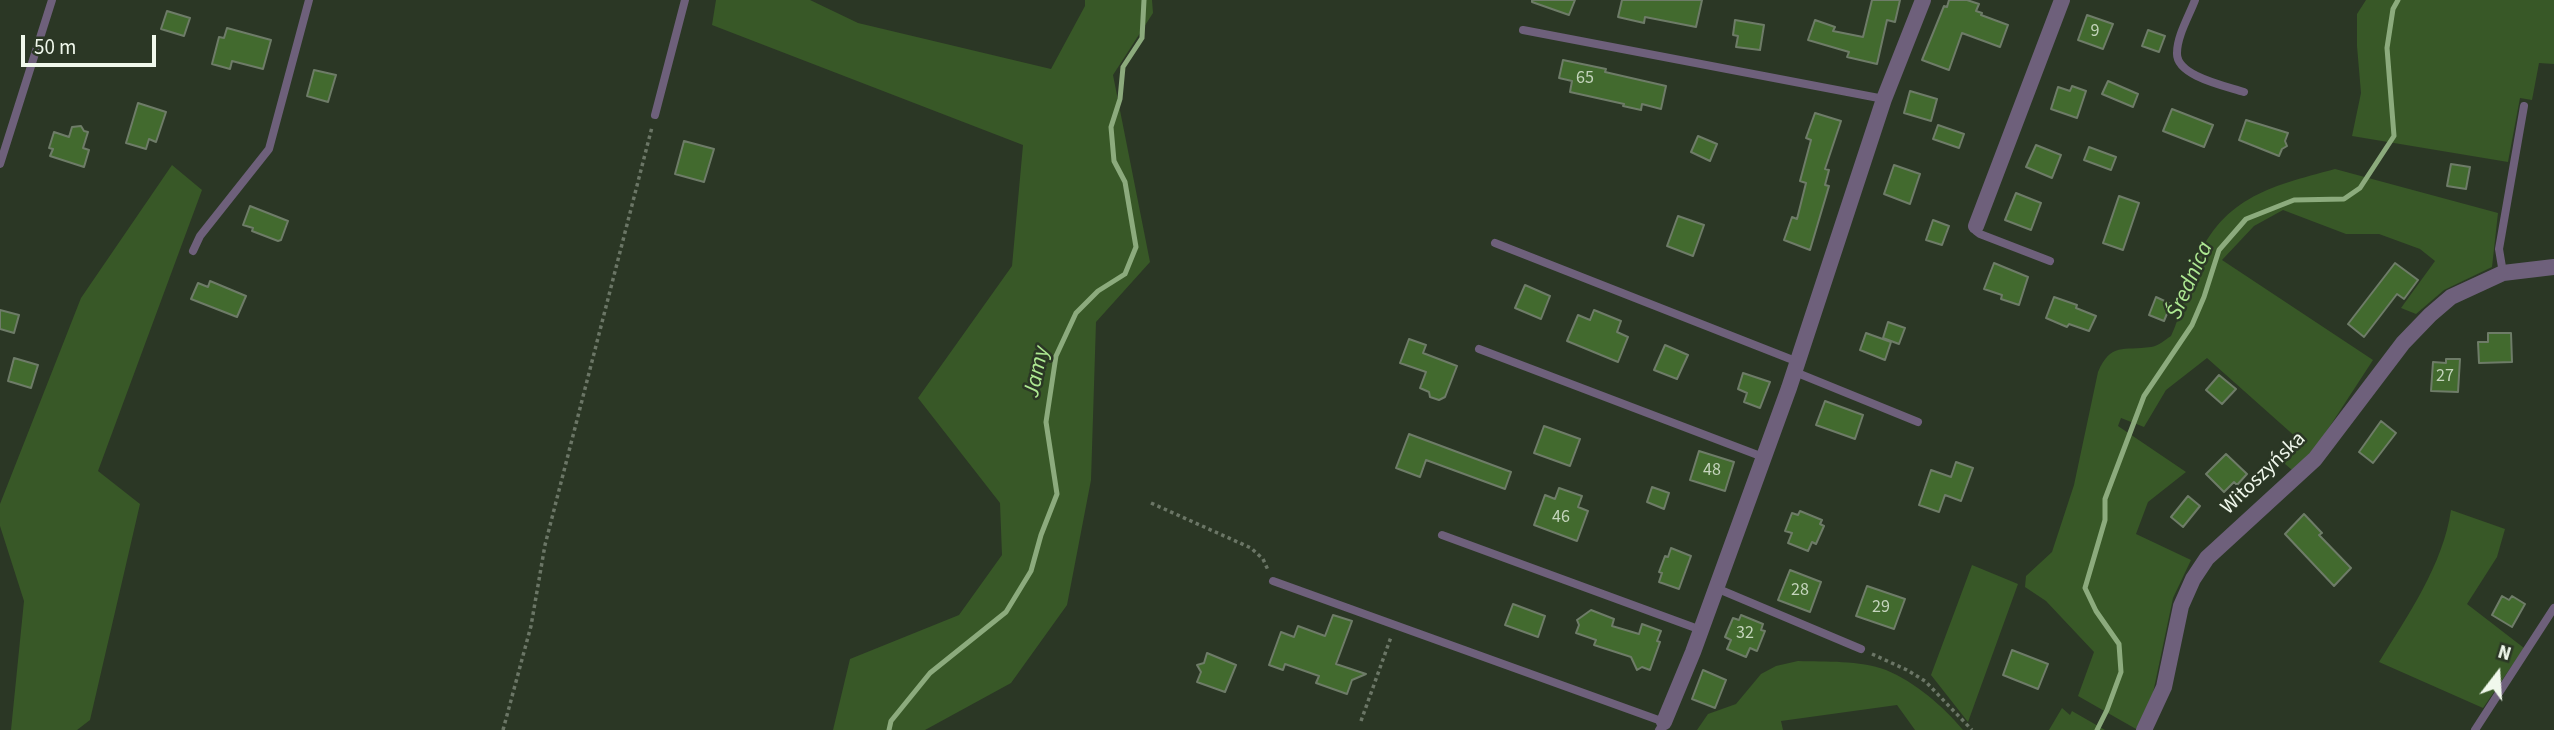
<!DOCTYPE html>
<html>
<head>
<meta charset="utf-8">
<style>
	body { margin:0 }
	#map { position:relative; width:2554px; height:730px; overflow:hidden; background:#2b3725; font-family:"Source Sans 3",sans-serif }
	canvas { display:block }
	.north { position:absolute; left:2463px; top:639px; width:70px; height:70px; -webkit-text-stroke:5px #2b3725; paint-order:stroke; rotate:17deg; font-size:19px; font-weight:700; line-height:28px; text-align:center; color:#f0f8ec }
	.north::after { content:''; display:block; margin:auto; width:24px; height:32px; background:#f0f8ec; clip-path:polygon(50% 0,100% 100%,50% 72%,0 100%) }
	.scale { position:absolute; left:21px; top:35px; width:135px; height:32px; box-sizing:border-box; border:4px solid #f0f8ec; border-top:0; padding-left:9px; font-size:21px; line-height:24px; white-space:nowrap; color:#f0f8ec; -webkit-text-stroke:5px #2b3725; paint-order:stroke }
</style>
</head>
<body>
<div id="map">
<canvas width="2554" height="730"></canvas>
<div class="north">N</div>
<div class="scale">50 m</div>
</div>
<script>
const c = document.querySelector('canvas').getContext('2d');
c.lineJoin = 'round';
function paint(path, color) {
  c.fillStyle = color;
  c.fill(path, 'evenodd');
}
function strokePath(path, color, width, dash) {
  c.strokeStyle = color;
  c.lineWidth = width;
  c.lineCap = dash ? 'butt' : 'round';
  c.setLineDash(dash || []);
  c.stroke(path);
}
function write(font, color, halo, rows, align = 'center') {
  c.font = font + ' "Source Sans 3",sans-serif';
  c.lineWidth = 5;
  c.setLineDash([]);
  c.textBaseline = 'middle';
  c.strokeStyle = halo;
  c.fillStyle = color;
  for (const [text, x, y, turn = 0] of rows) {
    c.save();
    c.translate(x, y);
    c.rotate((+turn || 0) * Math.PI / 180);
    c.textAlign = isNaN(turn) ? turn : align;
    if (halo) c.strokeText(text, 0, 0);
    c.fillText(text, 0, 0);
    c.restore();
  }
}
const green = new Path2D(`
	M716 0H810L858 23 1051 69 1085 6V0H1152L1153 13 1113 75 1150 262 1096 322 1091 480 1067 605 1011 683 925 730H833L850 659 959 615 1002 555 1000 503 918 398 1012 266 1023 145 712 25Z
	M2366 0H2554V64L2539 63 2532 100 2520 98 2508 162 2352 136 2361 93 2357 46V14Z
	M172 165 202 190 98 471 140 504 90 720 77 730H11L24 601 0 526V504L81 298Z
	M2335 169 2498 213 2492 267 2444 290 2416 314 2401 308 2435 261 2420 249 2379 234H2346L2283 210 2254 226 2222 260 2373 360 2315 449 2292 470 2277 457 2298 439 2207 358 2166 390 2144 427 2121 418 2118 426 2186 472 2148 502 2136 534 2191 560 2173 598 2153 693 2136 729 2078 696 2094 652 2046 601 2025 587 2026 576 2052 552 2074 485 2098 372C2111 342 2123 351 2151 347 2158 346 2165 340 2171 336 2181 315 2185 291 2193 269 2220 198 2268 187 2335 169Z
	M2451 510 2505 529 2497 557 2467 604 2524 648 2483 708 2379 662C2408 615 2443 565 2451 510Z
	M1972 565 2018 584 1968 722 1931 675Z
	M1798 661C1826 662 1859 660 1886 670 1915 682 1943 706 1963 730H1915L1897 705 1781 721 1783 730H1697L1708 714 1736 704 1761 674 1776 666Z
	M2062 708 2070 715 2072 711 2105 730H2049Z`);
const stream = new Path2D(`
	M889 730 891 721 930 673 1006 612 1031 571 1041 535 1057 494 1046 422 1056 356 1076 313 1098 291 1125 274 1136 247 1125 182 1114 161 1111 127 1120 99 1123 67 1142 38 1144 0
	M2097 730 2107 710 2121 672 2119 644 2096 611 2085 588 2105 520V499L2144 396 2192 325 2204 297 2219 250 2246 219 2294 200 2344 199 2360 188 2394 136 2387 48 2393 9 2398 0`);
const building = new Path2D(`
	M1532 0H1575L1569 15 1532 2Z
	M1622 0H1702L1696 27 1645 17 1644 23 1618 17Z
	M1872 0H1900L1895 22 1887 20 1877 64 1847 57 1849 52 1808 40 1815 20 1835 27 1833 31 1863 37Z
	M1949 0H1967L1979 4 1976 11 1982 13 1981 15 2008 25 2000 47 1962 33 1949 70 1922 60 1944 6 1947 7Z
	M167 11 190 18 184 36 161 29Z
	M2087 15 2113 24 2103 49 2078 40Z
	M1735 20 1764 25 1760 50 1736 47 1738 36 1733 35Z
	M227 28 271 40 263 69 232 61 230 69 212 64 219 37 224 38Z
	M2148 30 2165 36 2159 52 2142 46Z
	M1563 60 1606 69 1605 72 1666 86 1661 109 1642 104 1641 110 1623 106 1624 104 1570 92 1572 81 1559 78Z
	M314 70 336 75 328 102 307 96Z
	M2108 81 2138 94 2133 107 2102 94Z
	M2072 86 2086 91 2077 118 2051 109 2058 87 2070 91Z
	M1910 91 1937 99 1931 121 1904 113Z
	M138 103 166 112 156 142 149 139 146 149 126 143Z
	M2172 109 2213 125 2204 147 2163 131Z
	M1815 113 1841 121 1825 169 1829 170 1825 185 1829 186 1810 250 1784 240 1792 217 1797 219 1806 183 1800 181 1811 140 1806 138Z
	M2246 120 2288 133 2285 141 2287 146 2282 149 2279 156 2239 140Z
	M1938 125 1964 134 1959 148 1933 139Z
	M81 126 84 131 88 132 83 148 89 150 84 167 50 156 53 149 49 148 54 132 69 137 72 127Z
	M1698 136 1717 144 1710 161 1691 152Z
	M684 141 714 149 704 182 675 174Z
	M2036 145 2061 155 2052 178 2026 167Z
	M2089 147 2116 157 2111 170 2084 160Z
	M2451 164 2470 167 2466 189 2447 186Z
	M1894 165 1920 174 1910 204 1884 194Z
	M2016 193 2041 203 2031 230 2005 220Z
	M2119 196 2139 203 2123 250 2103 243Z
	M250 206 288 221 281 240 278 241 252 231 253 228 243 225Z
	M1678 216 1704 225 1693 256 1667 246Z
	M1933 220 1949 226 1942 245 1926 240Z
	M1994 263 2028 277 2019 305 2001 299 2002 295 1984 289Z
	M2395 263 2418 280 2404 299 2397 294 2364 337 2348 324Z
	M210 281 246 296 237 317 191 299 198 283 208 287Z
	M1525 285 1550 296 1541 319 1515 308Z
	M2054 297 2077 305 2076 308 2096 316 2089 331 2069 324 2067 327 2046 318Z
	M2156 297 2171 304 2164 321 2149 315Z
	M0 310 19 315 14 333 0 329Z
	M1594 310 1621 321 1617 332 1628 337 1618 362 1567 341 1578 315 1590 320Z
	M1888 322 1905 328 1899 344 1883 338Z
	M1866 333 1891 342 1885 360 1860 350Z
	M2488 333H2511L2512 362 2479 363 2478 342H2488Z
	M1409 339 1426 345 1423 353 1457 366 1445 397 1439 400 1430 397 1429 392 1420 388 1426 372 1400 363Z
	M1665 345 1688 355 1677 379 1654 370Z
	M14 358 38 365 31 388 8 381Z
	M2446 359H2460L2458 392 2431 391 2433 362 2446 363Z
	M1743 373 1770 382 1760 408 1744 402 1747 393 1738 389Z
	M2219 375 2236 389 2222 404 2206 390Z
	M1825 401 1863 415 1855 439 1816 425Z
	M2381 421 2396 433 2373 463 2359 452Z
	M1544 426 1580 439 1570 466 1534 453Z
	M1409 434 1511 472 1505 489 1426 460 1420 477 1396 468Z
	M1699 451 1734 462 1725 491 1690 480Z
	M2226 454 2247 474 2237 485 2234 482 2224 492 2206 474Z
	M1956 462 1973 468 1961 501 1945 495 1939 512 1919 505 1931 470 1951 477Z
	M1652 487 1669 493 1664 509 1647 502Z
	M1559 488 1582 496 1578 507 1588 511 1577 541 1534 525 1545 495 1555 499Z
	M2188 496 2200 506 2183 527 2171 517Z
	M1800 511 1822 520 1820 524 1824 526 1816 544 1812 542 1808 551 1788 543 1792 533 1785 531 1792 513 1798 515Z
	M2304 514 2322 533 2319 535 2351 568 2334 586 2285 534Z
	M1671 548 1691 556 1679 589 1659 582 1662 573 1659 572 1665 556 1668 557Z
	M1790 570 1821 582 1810 612 1778 600Z
	M1867 586 1905 599 1894 629 1856 616Z
	M2502 596 2509 600 2512 596 2525 604 2512 627 2492 615Z
	M1513 604 1545 616 1538 637 1505 625Z
	M1591 610 1614 619 1612 626 1639 634 1642 624 1661 631 1657 641 1660 642 1650 670 1642 667 1637 670 1631 657 1594 645 1596 640 1576 633 1579 625 1577 620Z
	M1333 615 1352 621 1336 664 1366 674 1352 680 1347 694 1316 683 1319 676 1285 664 1283 670 1269 665 1281 632 1294 637 1298 626 1325 636Z
	M1741 615 1763 624 1761 630 1765 631 1757 651 1750 648 1746 657 1727 649 1731 640 1725 637 1733 618 1739 620Z
	M2012 650 2048 664 2038 689 2003 675Z
	M1207 653 1236 665 1225 692 1197 682 1201 672 1197 665 1204 663Z
	M1703 670 1726 680 1715 708 1692 699Z`);
const path = new Path2D(`
	M1151 503 1251 548 1263 559 1268 570
	M1872 654 1907 670 1925 681 1972 730
	M1361 721 1391 637
	M503 730 531 626 545 545 652 127`);
const lane = new Path2D(`
	M2195 0C2189 16 2177 36 2177 53 2176 76 2226 86 2244 92
	M1523 30 1884 99
	M655 115 685 0
	M0 164 52 0
	M1976 226V231L1980 234 2050 261
	M1495 243 1798 362
	M193 251 200 236 269 149 309 0
	M2503 273 2499 249 2524 106
	M1479 349 1763 457
	M1795 372 1918 422
	M1442 535 1701 630
	M1273 581 1664 722 1659 730
	M1716 588 1861 649
	M2475 730 2554 608`);
const street = new Path2D(`
	M1976 226 2062 0
	M1664 722 1693 652 1789 388 1884 99 1923 0
	M2144 730 2164 687 2181 606 2193 579 2207 558 2315 459 2403 343 2430 315 2451 297 2503 273 2554 267`);
const numberNames = [
	["9",2095,32],
	["65",1585,79],
	["27",2445,377],
	["48",1712,471],
	["46",1561,518],
	["28",1800,591],
	["29",1881,608],
	["32",1745,634]
];
const streetNames = [
	["Witoszyńska",2264,474,-44]
];
const waterNames = [
	["Średnica",2191,281,-66],
	["Jamy",1038,372,-78]
];
paint(green, '#385827');
strokePath(stream, '#8cab7d', 5);
paint(building, '#426a2e');
strokePath(building, '#6e7c68', 2);
strokePath(path, '#6b7666', 3.5, [3.5, 3.5]);
strokePath(lane, '#6e607b', 8);
strokePath(street, '#6e607b', 16);
write('18px', '#c4d4bc', null, numberNames);
write('21px', '#f0f8ec', '#2b3725', streetNames);
write('italic 23px', '#aee992', '#2b3725', waterNames);
</script>
</body>
</html>
